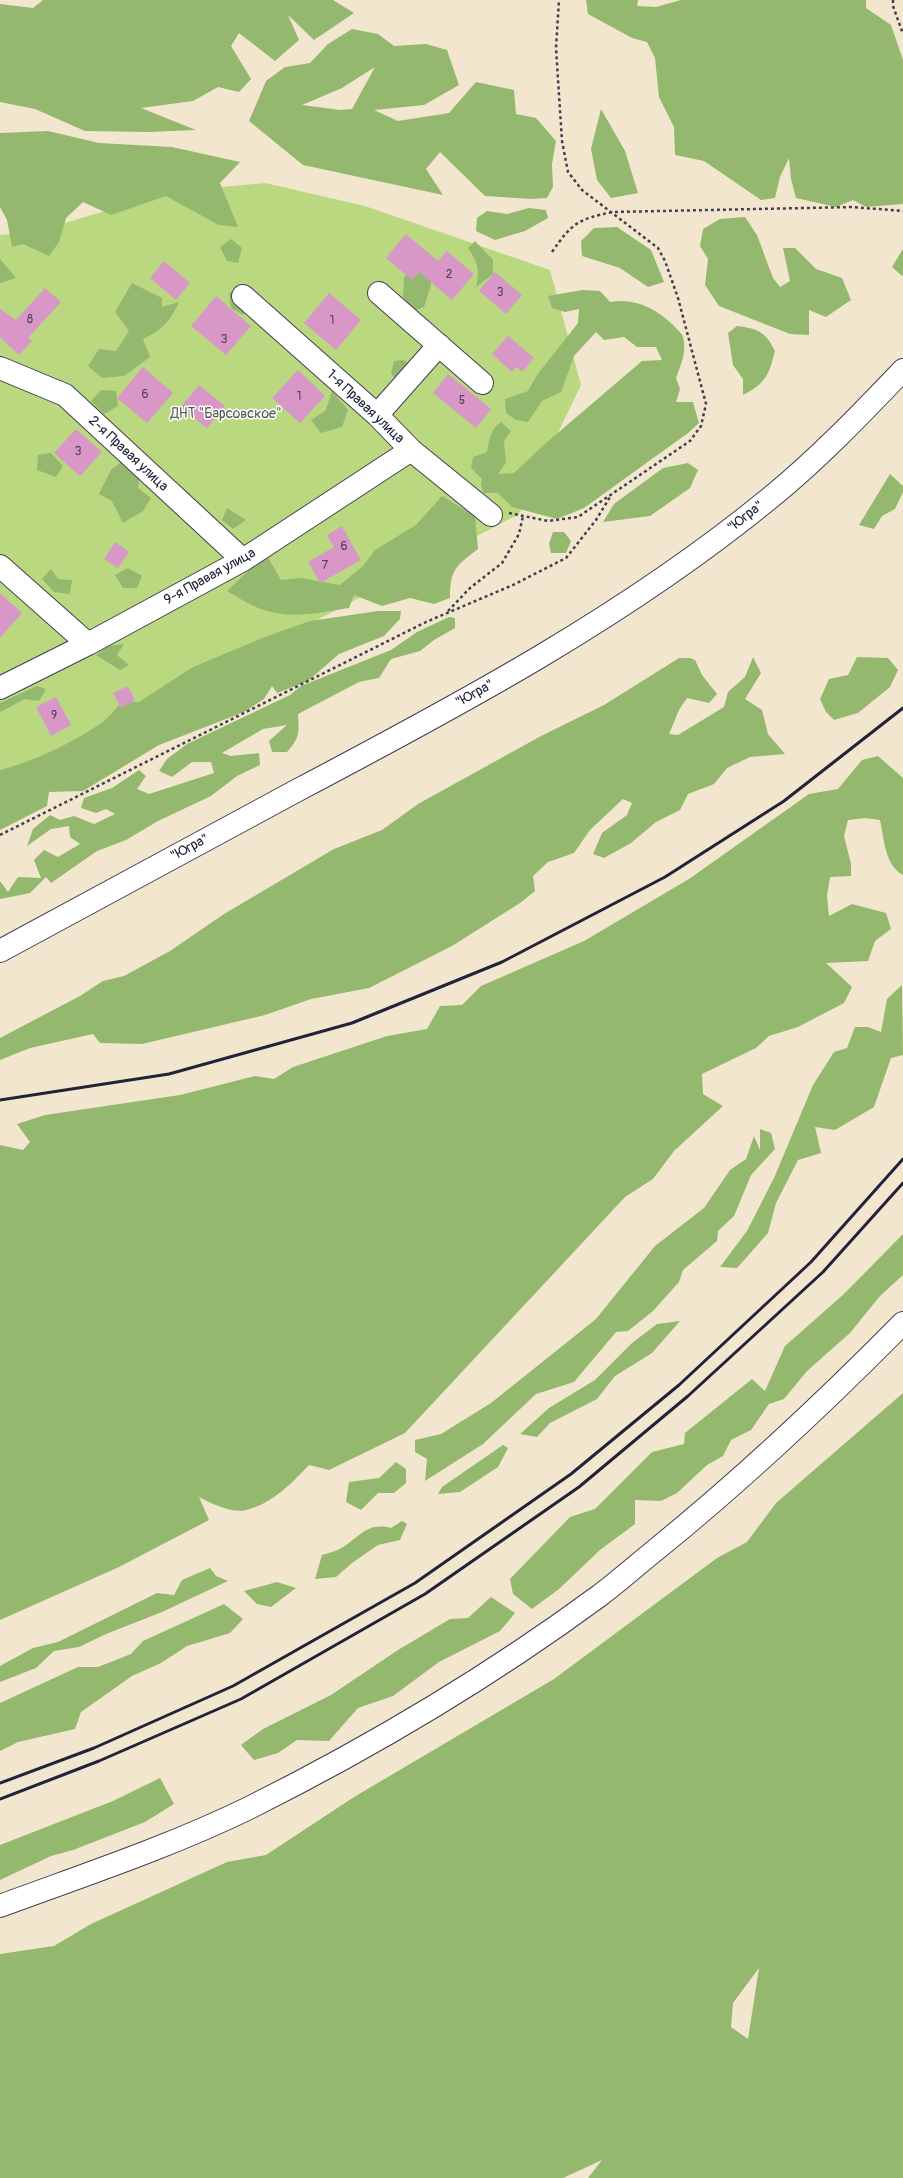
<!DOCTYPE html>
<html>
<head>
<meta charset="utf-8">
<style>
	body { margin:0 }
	canvas { display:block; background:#f2e7ce }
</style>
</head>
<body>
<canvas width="903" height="2178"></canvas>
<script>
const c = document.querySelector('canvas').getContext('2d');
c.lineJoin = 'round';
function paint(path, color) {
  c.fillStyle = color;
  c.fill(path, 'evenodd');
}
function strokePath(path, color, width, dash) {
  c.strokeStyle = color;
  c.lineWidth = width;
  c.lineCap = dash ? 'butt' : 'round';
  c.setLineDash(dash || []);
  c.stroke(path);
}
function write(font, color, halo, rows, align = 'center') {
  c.font = font + ' Pangolin,sans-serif';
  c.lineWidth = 3;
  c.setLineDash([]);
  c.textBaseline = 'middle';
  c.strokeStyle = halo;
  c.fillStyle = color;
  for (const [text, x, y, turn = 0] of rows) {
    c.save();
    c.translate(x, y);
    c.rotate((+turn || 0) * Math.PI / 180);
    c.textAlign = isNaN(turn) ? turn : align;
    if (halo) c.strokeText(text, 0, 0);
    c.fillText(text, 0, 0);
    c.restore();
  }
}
const green = new Path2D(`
	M265 183 365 206 550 270 581 385 519 514 319 619 0 778V235L35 232 168 192Z`);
const forest = new Path2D(`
	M43 0H333L354 13 314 40 288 15 299 40 275 61 239 33 231 46 251 79 239 92 218 87 193 101 141 108 196 130 149 132 85 131 35 109 0 102V4L33 8Z
	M586 0H638L637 6 656 7 681 0H866V8L891 25 903 60V204L866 207 853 200 836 207 796 198 791 179 789 158 780 177 775 198 761 200 704 161 675 155 674 127 659 97 655 58 647 42 632 38 588 14Z
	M352 29 378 34 394 46 426 44 447 50 459 85 424 105 374 110 398 121 449 113 476 82 514 90 516 114 536 118 556 141 552 164 553 187 547 198 531 199 485 196 440 152 426 169 443 195 303 165 249 121 266 81 285 67 310 63 328 44ZM375 67 352 109 340 110 302 105 342 88Z
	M601 109 625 151 638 193 611 198 597 180 591 149Z
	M48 131 99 143 172 147 240 162 220 183 238 227 219 225 166 196 111 215 83 202 66 218 59 242 49 256 23 244 12 247 7 220 0 207V133Z
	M529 208 546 210 548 218 525 231 495 240 476 231 477 218 487 211 507 214Z
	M745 217 757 235 773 278 780 287 790 281 783 248H795L816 269 842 278 851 300 826 317 809 310V335L790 334 719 306 705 285 708 259 700 246 703 229 720 219Z
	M617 227 651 250 664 282 648 287 620 268 582 256 581 241 594 228Z
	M231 239 242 248 238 263 227 261 220 247Z
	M475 241 493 260V274L476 287C480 269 478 263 468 248Z
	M903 249V275L902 276 892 267Z
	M0 259 16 278 0 283Z
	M429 260 431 285 424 307 414 311 403 297 404 277Z
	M132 283 162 298V307L179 302C170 321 163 330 143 339L150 357 124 376 102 378 88 366 99 349 116 351 129 331 115 312Z
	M247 288 256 301 243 315 231 308 229 293Z
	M582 290 600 291 610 302C635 298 655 308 673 325 676 329 682 333 683 337 687 352 681 364 676 378L680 389 676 402H693L699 423 688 433 584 508 557 519 512 507 498 493H484L481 485 482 479 471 468 473 457 487 452C489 441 490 429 501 422L511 431 504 441 506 463 498 474 514 473 546 443 642 361 662 360 656 347H637L624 337 604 340 596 332 574 356 561 392 542 401 528 422 516 420 506 413 505 399 528 391 537 375 578 323 579 309 565 312 552 308 548 296Z
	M737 326C758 329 765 331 775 351 769 375 766 383 743 395V379L733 365 728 333Z
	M404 360 410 365 397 380 391 374 394 361Z
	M101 390 116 391 118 406 104 414 91 401Z
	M332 391 348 410 342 427 321 433 311 420 326 410Z
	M51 453 63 466 56 477 37 470 38 455Z
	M126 458 140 477 138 488 151 498 143 511 123 523 112 501 99 494 111 470Z
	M688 463 698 470 690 488 650 516 603 522 614 504 663 468Z
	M890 474 903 486V492L895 509 882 516 874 529 859 525Z
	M442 496 475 516 478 549C456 566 450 569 450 598L434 604 410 598 382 606 354 595 349 608C318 613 284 621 254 606 245 602 236 596 227 591L266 554 281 580 301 578 340 585 363 566 375 550 416 525Z
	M227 508 246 520 233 529 222 520Z
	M553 532H564L571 541 566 553H551L549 544Z
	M128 568 142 576 137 588H123L115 575Z
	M51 569 58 579 72 580 70 594 54 592 42 579Z
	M378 611H401L400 619 384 636 339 654 308 681 277 693 272 686 264 699 244 712 159 745 83 791 49 792 47 806 0 830V770C35 761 70 744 100 724 108 719 115 709 122 702H139L193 667 265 637 310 621Z
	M449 617 455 618V628L434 640 420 651 391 659 379 678 359 682 298 714C299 732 300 738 287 752H272L269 741 287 725 263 729 222 753 231 756 259 753 260 765 237 776 211 796 158 821 126 840 97 851 51 883 46 877 30 893 0 899V881L8 892 18 877 41 878 34 860 44 850 58 857 80 844 70 837 69 826 51 829 27 846 33 829 50 815 60 820 74 816 94 824 115 814 106 809 96 813 81 808 84 798 112 788 139 770 146 776 137 789 149 794 214 773 211 762H192L172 777 159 771 167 759 187 744 290 695 301 686 391 650 417 632Z
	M124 644 117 655 129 665 120 670 96 655 109 646Z
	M753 657 761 673 745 699 762 710 768 734 785 754 750 757 727 768 714 784 688 794 680 810 656 822 631 843 604 858 593 854 602 833 627 815 632 803 623 799 590 830 574 853 548 862 533 876 535 891 520 903 452 946 369 988 311 999 265 1015 142 1044 100 1043 93 1034 30 1048 0 1060V1038L80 996 103 981 124 976 170 951 224 914 334 849 382 830 418 804 541 736 604 705 679 658H690L695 660 702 675 717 694 709 703 687 698 679 710 669 734 678 735 724 707 728 692 745 677Z
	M857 657 888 658 898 670 890 687 858 713 834 720 826 712 820 699 829 679 848 675Z
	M37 686 46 689 39 701 25 699 0 712V703Z
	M878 756 903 778V875C885 866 884 838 880 820L865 818 848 820 844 836 851 864V876L830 877 827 896 829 916 852 904 886 913 891 929 875 941 868 961 826 963 852 987 844 1003 798 1027 769 1036 756 1048 702 1074 703 1094 723 1106 674 1151 653 1179 625 1197 405 1433 329 1470 309 1465C292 1483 272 1504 246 1510 233 1514 210 1503 199 1497L209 1520 119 1567 0 1620V1145L23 1150 30 1142 17 1124 45 1115 180 1095 255 1076 274 1079 293 1067 387 1036 427 1029 440 1006 462 1005 481 986 584 941 689 879 809 794 838 789 862 760Z
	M902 985 903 1055 891 1058 874 1107 835 1130 815 1127 821 1153 798 1160 776 1203 768 1233 737 1268 720 1267 747 1231 774 1178 813 1085 834 1052 847 1048 855 1027H868L881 1032 887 999Z
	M760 1129 771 1133 775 1149 751 1175 734 1216 718 1231 717 1241 683 1270 679 1282 653 1311 628 1331 616 1332 574 1382 536 1394 483 1444 425 1481 427 1459 415 1452V1440L441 1434 491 1403 596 1319 655 1246 704 1208 730 1170 746 1159 754 1136 760 1150Z
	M903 1234V1275L880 1296 850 1333 807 1371 784 1399 769 1404 751 1430 731 1440 723 1456 707 1465 677 1493 661 1501 635 1500V1524L600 1550 559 1589 532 1609 513 1594 510 1579 570 1517 595 1509 652 1452 684 1444 685 1433 752 1379 765 1391 785 1346 844 1294Z
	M680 1321 652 1353 615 1376 597 1399 550 1423 537 1437 520 1434 549 1408 595 1380 632 1343 657 1324Z
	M903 1393V2178H588L602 2160 563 2178H0V1954L54 1946 91 1924 227 1862 266 1855 354 1797 554 1679 717 1558 747 1542 776 1503ZM759 1968 748 2039 731 2027 733 2003Z
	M503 1445 508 1448 498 1467 460 1492 438 1494 442 1487Z
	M396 1462 406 1469V1483L394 1493H378L361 1510 346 1502 349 1482 379 1478Z
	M402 1521 407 1524 400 1540 378 1545 352 1563 336 1577 315 1579 322 1555C329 1553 337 1551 343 1547 361 1536 367 1522 391 1528Z
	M210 1568 216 1576 228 1581 162 1612 106 1634 79 1647 54 1651 36 1668 0 1682V1666L33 1648 58 1642 157 1593 174 1595 182 1580Z
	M277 1582 296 1588 271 1607 257 1604 244 1591Z
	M491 1597 515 1613 500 1631 439 1662 393 1696 358 1708 329 1741 297 1740 278 1753 254 1760 241 1745 263 1729 331 1695 398 1650 450 1619 468 1618Z
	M224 1604 243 1619 230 1633 187 1646 161 1663 132 1676 81 1712 75 1729 18 1742 0 1751V1703L78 1667H98L131 1654 143 1641Z
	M160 1778 174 1804 145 1822 73 1850 51 1856 0 1880V1845L113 1801Z`);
const building = new Path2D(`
	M406 234 438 261 447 251 474 274 452 300 419 272 412 280 386 258Z
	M164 261 190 283 176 300 150 278Z
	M495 272 522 295 506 314 479 291Z
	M45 288 61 302 28 338 32 341 19 355 0 337V309L16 320Z
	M329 293 361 320 336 350 304 323Z
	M216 296 251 326 226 355 191 326Z
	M508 336 534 358 522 372 516 367 512 372 492 354Z
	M143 367 173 393 147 423 117 398Z
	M298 370 325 396 300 423 272 398Z
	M448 374 491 409 476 428 433 393Z
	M199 385 225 406 207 428 181 407Z
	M76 429 102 452 80 476 54 453Z
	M342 526 361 560 320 583 308 562 334 547 327 535Z
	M115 542 129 552 118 568 104 559Z
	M0 593 22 613 0 638Z
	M128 686 135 700 121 708 113 693Z
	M56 697 71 725 51 736 36 707Z`);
const path = new Path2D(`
	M893 0V6L903 34
	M552 252C572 223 578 219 613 212L852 207 903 211
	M509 513 548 521 578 517 690 441 701 426 706 404 678 298 665 261 658 248 582 190 568 172 562 141 556 48 559 0
	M448 611 470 588 502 563 519 534 523 516
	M0 835 426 622 513 585 566 558 596 520 610 497`);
const minor = new Path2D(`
	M379 293 482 383
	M243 296 377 415 411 450 491 515
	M0 368 65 395 243 560
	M377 415 439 345
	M0 566 88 644
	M0 688 88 644 243 560 411 450`);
const major = new Path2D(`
	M0 1906C84 1875 169 1847 249 1808 371 1747 489 1677 599 1596 619 1581 638 1564 658 1548 744 1478 825 1402 903 1323`);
const highway = new Path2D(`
	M0 951C99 898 197 844 296 791 461 704 626 616 770 498 818 459 861 414 903 370`);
const rail = new Path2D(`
	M0 1100 169 1074 352 1023 502 962 665 877 784 801 903 708
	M0 1783 94 1748 233 1686 415 1583 571 1474 679 1385 811 1262 903 1159
	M0 1799 99 1761 241 1699 425 1594 579 1487 688 1396 823 1272 903 1183`);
const numberNames = [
	["2",449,275],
	["3",500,293],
	["8",30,320],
	["1",332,321],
	["3",224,340],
	["6",145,395],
	["1",299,397],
	["5",462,401],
	["3",78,452],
	["6",344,547],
	["7",325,566],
	["9",54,716]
];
const streetNames = [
	["1-я Правая улица",365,407,43],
	["2-я Правая улица",128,454,43],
	["\"Югра\"",746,517,-38],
	["9-я Правая улица",210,577,-29],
	["\"Югра\"",475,694,-29],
	["\"Югра\"",190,848,-28]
];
const parkNames = [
	["ДНТ \"Барсовское\"",226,414]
];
paint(green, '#bad87f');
paint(forest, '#93b86e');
paint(building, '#d897c7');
strokePath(minor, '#414051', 24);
strokePath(major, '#414051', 24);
strokePath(highway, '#414051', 24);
strokePath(path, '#414051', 2.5, [3, 3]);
strokePath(minor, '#fff', 22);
strokePath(major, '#fff', 22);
strokePath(highway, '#fff', 22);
strokePath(rail, '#22223b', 3);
write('12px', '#503f5e', null, numberNames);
write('14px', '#22223b', '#fff', streetNames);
write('14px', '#50594f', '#fff', parkNames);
</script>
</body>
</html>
